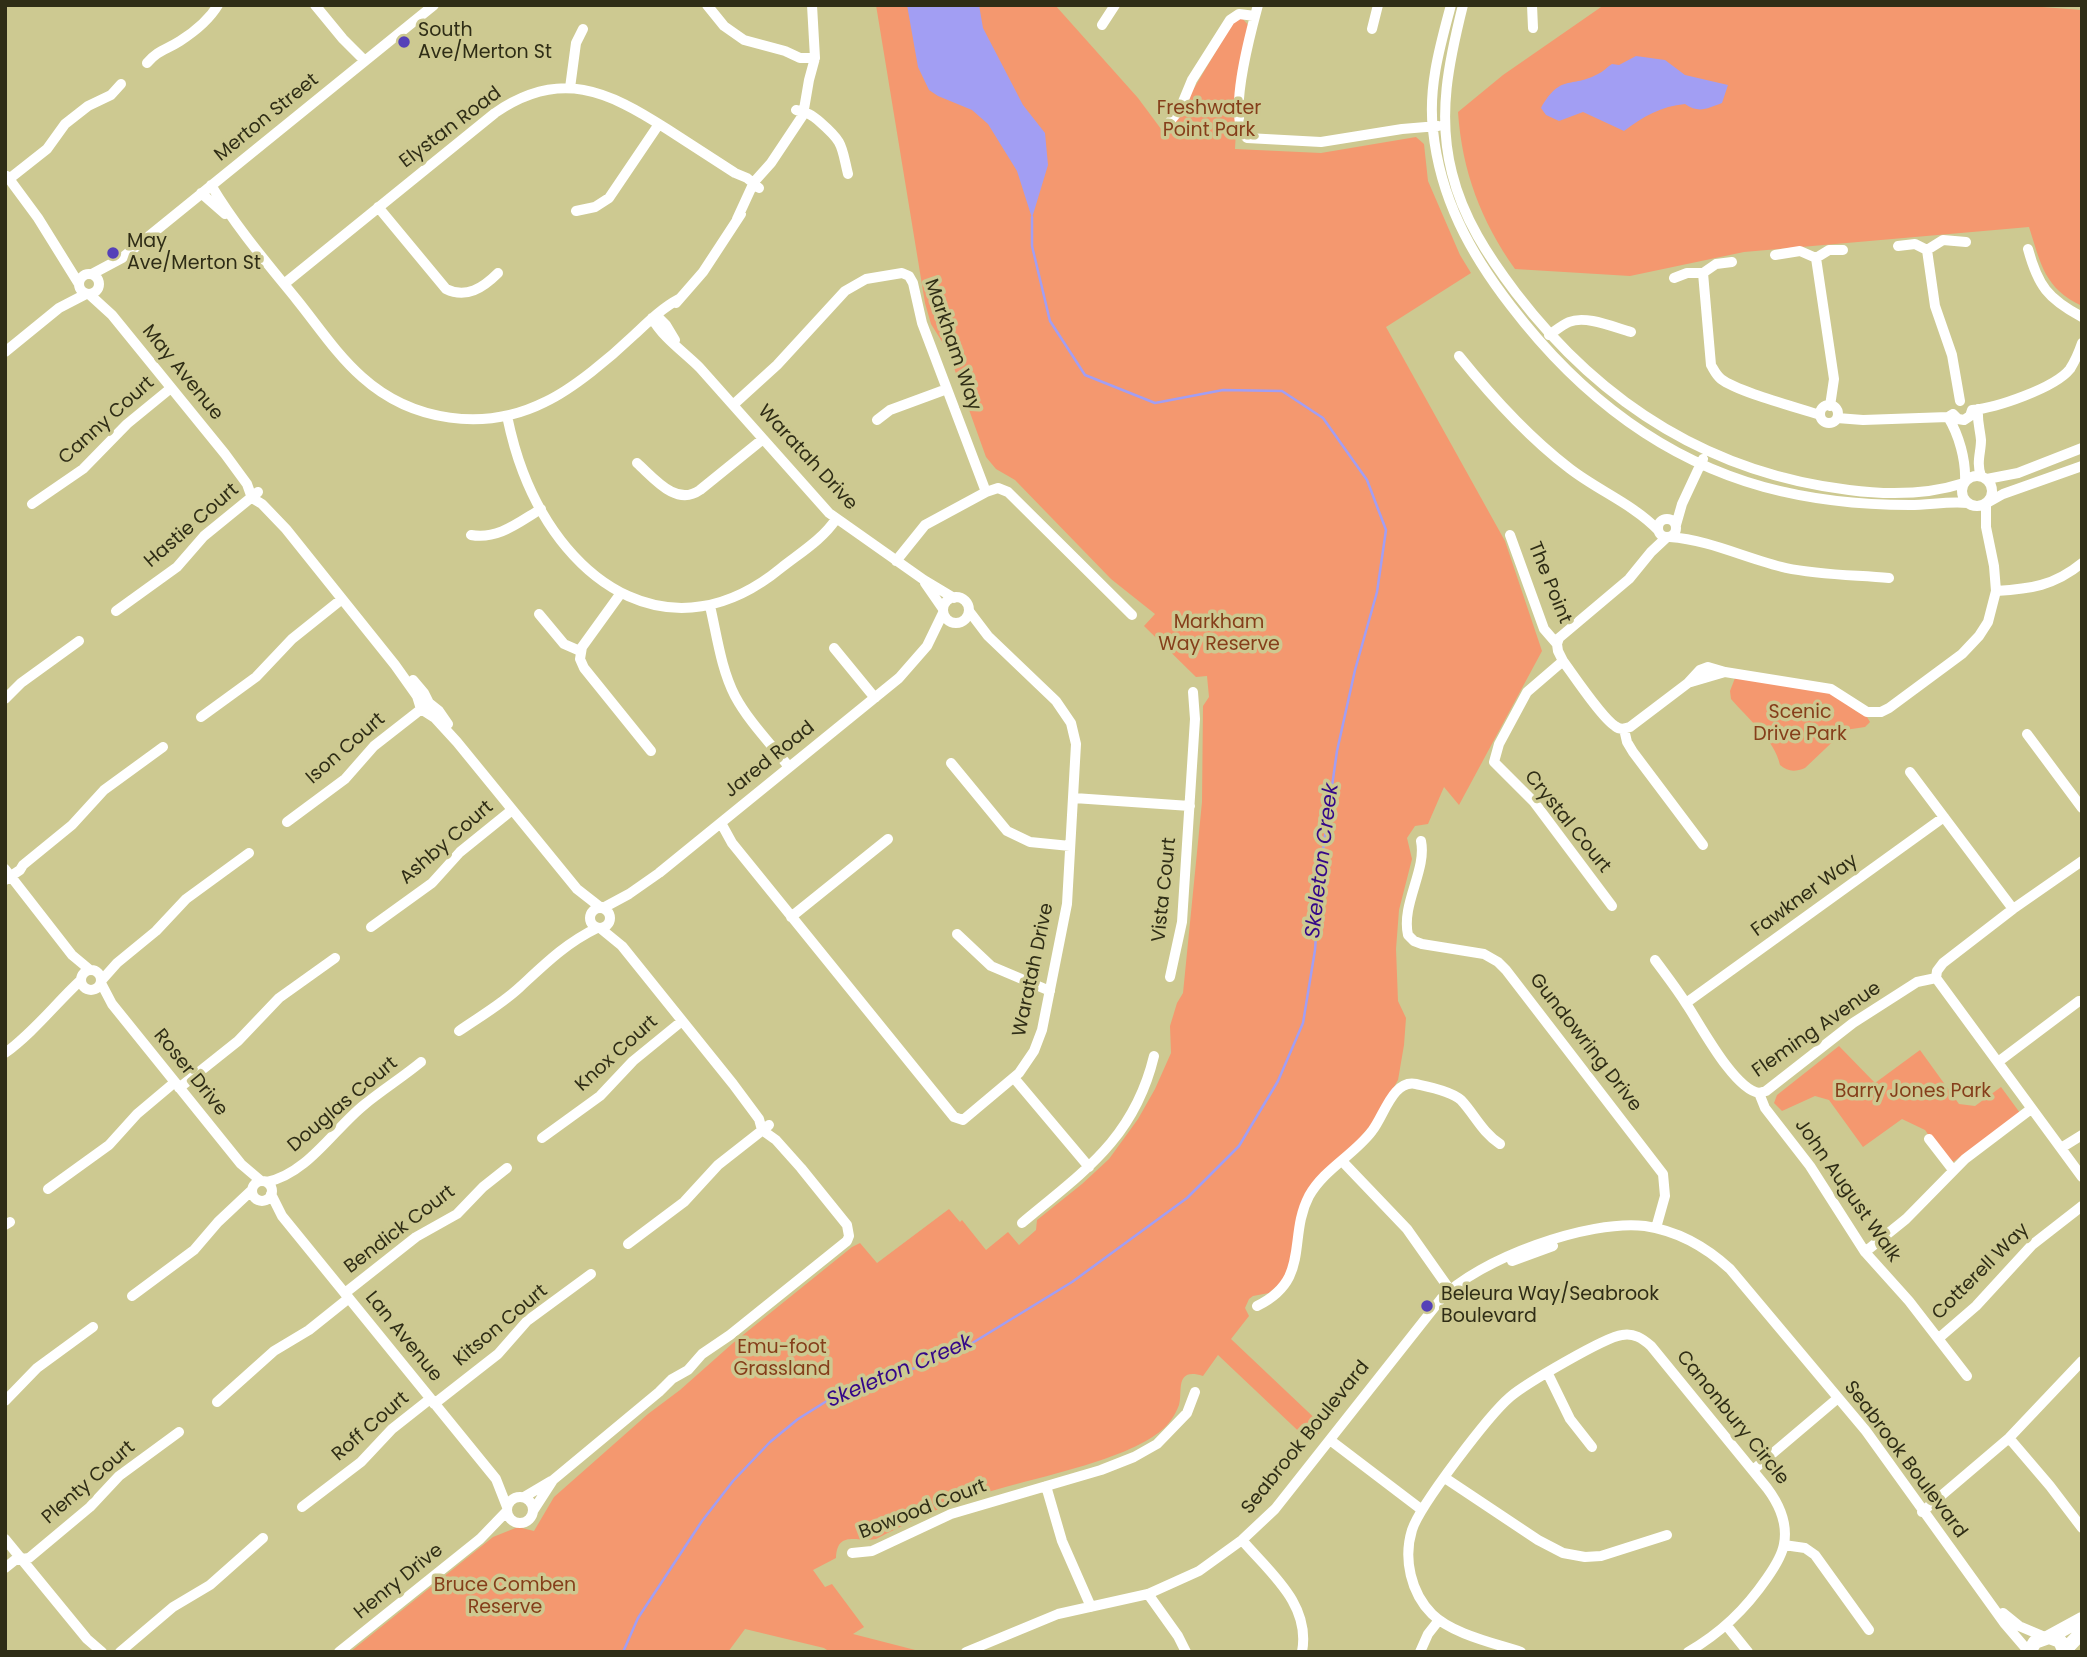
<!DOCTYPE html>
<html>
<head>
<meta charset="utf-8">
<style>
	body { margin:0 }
	#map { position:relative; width:2087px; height:1657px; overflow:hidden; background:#cdc991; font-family:Poppins,sans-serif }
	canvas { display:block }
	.frame { position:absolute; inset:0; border:7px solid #2f2d16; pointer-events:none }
</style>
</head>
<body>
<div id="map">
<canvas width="2087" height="1657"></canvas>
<div class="frame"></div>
</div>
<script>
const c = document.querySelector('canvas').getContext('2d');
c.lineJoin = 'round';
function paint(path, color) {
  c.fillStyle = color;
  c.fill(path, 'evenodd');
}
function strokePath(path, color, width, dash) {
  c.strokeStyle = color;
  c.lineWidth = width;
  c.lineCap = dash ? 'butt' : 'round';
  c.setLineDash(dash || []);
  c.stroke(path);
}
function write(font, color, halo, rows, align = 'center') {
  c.font = font + ' Poppins,sans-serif';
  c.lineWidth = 7;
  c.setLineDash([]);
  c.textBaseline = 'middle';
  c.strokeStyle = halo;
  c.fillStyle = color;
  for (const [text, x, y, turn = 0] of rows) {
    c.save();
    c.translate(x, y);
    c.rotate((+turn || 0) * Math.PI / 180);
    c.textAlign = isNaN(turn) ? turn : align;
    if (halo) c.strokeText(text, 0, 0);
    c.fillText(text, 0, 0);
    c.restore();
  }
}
const green = new Path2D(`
	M876 5H1055L1138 98 1164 133 1174 130V122L1234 21 1242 18 1249 26 1239 74 1235 149 1321 153 1416 137 1424 144 1428 181 1460 255 1471 273 1386 327 1505 541 1542 651 1459 805 1444 787 1428 824 1415 826 1407 838 1412 859 1399 910 1396 949 1398 1001 1406 1018 1404 1045 1398 1080 1375 1120 1352 1147 1316 1179 1290 1264 1282 1281 1269 1293 1253 1296 1249 1299 1245 1308 1249 1316 1231 1339 1324 1427 1311 1443 1218 1355 1203 1376C1174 1367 1183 1392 1179 1405 1177 1410 1174 1416 1171 1420 1161 1435 1139 1445 1123 1452 1074 1472 1019 1481 969 1498 936 1508 906 1524 876 1539 859 1543 837 1529 836 1558L813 1570 825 1587 832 1584 864 1627 853 1634 923 1652H830L824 1648 745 1629 728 1652H350L493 1537 518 1527 534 1531 554 1497 648 1414 680 1390 733 1343 852 1247 860 1243 877 1263 949 1209 960 1222 962 1220 986 1250 1008 1232 1019 1245 1036 1230 1037 1220 1082 1184 1109 1159 1138 1119 1155 1089 1171 1053 1170 1026 1177 1003 1183 993 1202 802 1203 706 1209 697 1207 676 1196 677 1144 626 1155 614 1111 579 1015 480 996 469 986 457 954 368 944 345 931 324 925 303Z
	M1604 5H2015L2082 10V306C2044 288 2041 264 2029 227L1744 252 1630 276 1515 269C1481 221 1462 171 1458 112L1503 75Z
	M1735 678 1825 692 1841 697 1856 711 1867 717 1870 722 1865 727 1845 730 1805 768C1795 772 1788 772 1780 765 1775 740 1747 718 1731 699L1730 691Z
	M1839 1046 1875 1083 1920 1050 1959 1104 1975 1106 2001 1087 2020 1113 1953 1162 1936 1146 1925 1130 1902 1119 1863 1147 1829 1100 1815 1096 1782 1111 1774 1103 1777 1095Z`);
const water = new Path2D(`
	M907 5H979L983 28 1023 105 1045 133 1048 165 1032 218 1017 171 988 124 972 110 938 96 929 90 918 67Z
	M1636 56 1665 60 1685 75 1728 85 1722 103C1708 108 1699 114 1685 104 1662 106 1642 117 1624 131L1583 112 1559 121 1546 115 1541 108C1561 73 1570 89 1598 74 1603 72 1607 67 1612 64L1619 65Z`);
const stream = new Path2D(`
	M623 1652 638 1618 702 1521 733 1481 770 1442 798 1419 830 1399 956 1353 1072 1282 1187 1198 1239 1146 1278 1081 1303 1023 1315 950 1321 864 1337 751 1355 670 1377 592 1386 530 1367 480 1323 418 1282 391 1223 390 1155 403 1085 375 1050 321 1032 246V217`);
const minor = new Path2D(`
	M315 5 343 39 365 61
	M707 5 724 26 744 40 785 51 800 58H815
	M1258 5C1251 31 1226 120 1247 138L1321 142 1402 129 1438 126
	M1451 5C1440 46 1428 87 1433 130 1440 198 1470 253 1511 306 1576 391 1659 458 1764 487 1812 500 1861 505 1910 505 1930 505 1948 501 1968 503
	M1463 5C1449 61 1437 115 1452 173 1463 218 1488 256 1516 293 1601 404 1709 473 1849 490 1887 495 1927 495 1964 483
	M1532 5 1533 28
	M1102 25 1115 5
	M1372 29 1378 5
	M147 63C158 50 166 50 180 41 194 32 209 20 218 5
	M570 88 576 43 583 29
	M796 110C807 112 812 115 820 122 844 143 841 145 848 174
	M1168 124 1180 109 1192 80 1230 20 1239 14 1255 16
	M7 176 38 218 79 284
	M9 179 47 149 65 124 88 106 111 95 121 84
	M211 185C236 227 267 263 297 300 318 326 337 355 362 377 412 422 485 432 545 402 573 389 611 357 634 335 648 322 662 308 679 299
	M201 193 225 214
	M378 207 446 289C466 299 483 288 498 273
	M576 211 595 207 609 198 659 124
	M737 219 754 182 771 163 803 115 809 80 815 58 812 5
	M1898 246 1915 244 1927 250 1943 240 1966 242
	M2028 249C2038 286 2048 299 2082 317
	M1927 250 1935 306 1952 355 1960 401
	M1775 255 1800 251 1816 258 1829 250H1843
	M1816 258 1834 379 1830 406
	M1703 273 1711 365C1714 370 1716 375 1721 379 1738 392 1796 407 1820 415
	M79 284a10 10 0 1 1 20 0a10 10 0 1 1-20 0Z
	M92 274 122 258 434 5
	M1674 278 1687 273H1703L1716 264 1732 262
	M284 284 495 113C560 68 608 91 667 129 690 144 712 158 735 173L747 178 759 188
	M89 294 112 315 225 454 247 484 252 498 262 504 286 529 395 665 417 696 421 709 435 718 457 742 577 889 600 907
	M676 303 703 272 741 214
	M656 315 666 325 675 340
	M652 318C663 338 684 352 700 368L829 513 924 580 954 598
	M1549 335C1555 331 1562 325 1569 322 1586 315 1613 327 1631 332
	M5 352 59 308 86 294
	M1459 356C1492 397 1527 436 1569 468 1597 490 1633 504 1658 530
	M733 405 777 365 845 291 866 279 902 273 909 276 913 283 922 323 986 492 925 525 896 561
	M1820 414a9 9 0 1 1 18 0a9 9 0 1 1-18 0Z
	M1978 409C1977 421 1980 429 1981 440 1981 453 1976 462 1981 476
	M1972 410C1996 408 2055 388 2070 369 2075 361 2079 352 2082 343
	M1953 414 1958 419 1964 420 1970 416 1972 410
	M507 416C511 435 516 454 523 472 567 587 674 656 781 568 800 553 823 539 836 519
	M1948 417C1959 435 1966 460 1965 481
	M1837 418 1863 420 1948 417 1953 414
	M877 420 890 410 947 389
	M637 463C654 478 676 507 700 490L763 439
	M1962 491a15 15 0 1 1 30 0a15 15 0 1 1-30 0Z
	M1987 479 2018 473 2082 448
	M986 492 998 488 1008 492 1132 615
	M1987 503 2003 494 2082 466
	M32 504 83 469 127 424 171 388
	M1658 528a9 9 0 1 1 18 0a9 9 0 1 1-18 0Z
	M1676 525 1682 504 1703 459
	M471 535C498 540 519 522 541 509
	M1510 535 1544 629 1557 644 1558 651 1563 661C1574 676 1602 718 1615 726 1620 730 1624 729 1630 727L1688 683 1700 670 1708 667 1725 672 1831 689 1867 712H1881L1889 708 1962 654 1979 636 1988 622 1996 591 1994 566 1986 527V504
	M1670 537C1710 540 1747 559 1786 568 1819 575 1855 575 1889 578
	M925 583 943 609
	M1996 591C2030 589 2054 586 2082 563
	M621 593 582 647 580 659 584 668 651 751
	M943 610a13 13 0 1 1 26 0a13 13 0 1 1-26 0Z
	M710 606C717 636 721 669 735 696 749 722 771 744 789 767
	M116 611 177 567 204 536 258 492
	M539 614 564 644 580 651
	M1557 644 1559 638 1629 579 1651 552 1667 537
	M834 648 875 698
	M1563 661 1527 692 1499 744 1494 762 1534 802 1612 906
	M413 680 424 693 429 703 439 711 448 724
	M1691 682 1725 672
	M5 699 21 683 79 641
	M201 717 256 677 292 639 342 599
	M1624 729 1627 742 1633 752 1703 845
	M2027 734 2082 808
	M951 763 1007 831 1030 842 1070 846
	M1910 772 2013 909 2082 861
	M1074 798 1190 806
	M287 822 345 779 374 746 429 703
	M721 823 732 843 954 1117 963 1120 1019 1073 1034 1051 1042 1030 1067 904 1076 744 1071 723 1056 701 988 636 969 611
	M1421 841C1427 870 1401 904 1408 935L1414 941 1422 944 1484 954 1498 962 1506 970 1663 1174 1665 1196 1656 1228
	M5 869 72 955 90 970
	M5 880 20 870 23 865 72 825 104 790 163 747
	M590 918a10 10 0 1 1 20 0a10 10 0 1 1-20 0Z
	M603 908 629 894 659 873 899 678 927 646 943 613
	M2013 909 1943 963 1937 971 1936 978 2082 1177
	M791 917 888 839
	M371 927 432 883 460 852 512 810
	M957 934 991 966 1050 991
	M1655 960C1666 975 1677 989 1687 1005 1701 1026 1734 1089 1759 1093L1766 1091 1853 1023 1917 982 1936 978
	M81 980a10 10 0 1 1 20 0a10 10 0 1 1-20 0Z
	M1170 977 1182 922 1195 719 1193 692
	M101 981 117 963 156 931 186 899 249 853
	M101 983 112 1004 241 1164 261 1181
	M1686 1003 1944 817
	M459 1031C479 1017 502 1004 520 987 545 964 566 943 597 928
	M5 1053C33 1033 56 1003 81 980
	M1998 1062 2079 1001
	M1014 1078 1089 1167
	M179 1088 238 1041 279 998 335 958
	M1759 1093 1765 1108 1810 1166 1865 1252 1909 1301 1967 1376
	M542 1138 600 1096 633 1061 682 1021
	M1929 1139 1953 1170
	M2061 1148 2082 1135
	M1342 1161 1407 1229 1450 1290
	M252 1191a10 10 0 1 1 20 0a10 10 0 1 1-20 0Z
	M267 1182C308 1173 333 1130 364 1105 382 1090 403 1077 421 1062
	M48 1189 109 1145 137 1114 175 1082
	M271 1194 282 1216 496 1479 507 1507
	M1022 1223C1083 1172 1134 1139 1154 1056
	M5 1225 10 1222
	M628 1244 684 1202 718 1165 769 1125
	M1865 1252 1906 1219 1965 1159 2031 1109
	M1512 1261 1553 1246
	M345 1293 416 1237 457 1214 483 1187 507 1168
	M132 1296 194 1250 218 1222 252 1190
	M1257 1306C1312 1279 1287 1238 1309 1196 1324 1169 1354 1155 1372 1131 1384 1116 1393 1079 1416 1084 1429 1087 1451 1091 1461 1100 1475 1115 1482 1132 1500 1144
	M1939 1338 1976 1306 2032 1245 2082 1206
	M1548 1374 1570 1419 1592 1447
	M5 1401 37 1368 93 1327
	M217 1402 274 1351 309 1330 349 1298
	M434 1404 498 1354 527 1321 591 1274
	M2009 1438 2050 1486 2082 1528
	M1330 1440 1422 1510
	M1753 1470 1838 1398
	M1445 1478 1538 1540 1563 1553 1585 1557 1601 1556 1667 1535
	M1046 1486 1062 1541 1091 1607
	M524 1497 551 1481
	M507 1510a13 13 0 1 1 26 0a13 13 0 1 1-26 0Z
	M302 1507 361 1462 392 1429 430 1399
	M533 1511 553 1480 659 1392 672 1379 688 1370 702 1354 730 1335 847 1241 849 1236 847 1225 801 1168 776 1140 762 1130 759 1119 733 1084 622 946 600 928
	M1922 1512 2009 1438 2082 1361
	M5 1539 87 1639 102 1652
	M1242 1540C1270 1573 1311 1604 1302 1652
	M1784 1545 1805 1548 1815 1555 1869 1630
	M852 1553 872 1551 951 1514 1101 1470 1134 1457 1157 1444 1187 1413 1195 1392
	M5 1568 15 1560 29 1558 90 1507 119 1476 179 1432
	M1148 1594 1178 1636 1186 1652
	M2003 1613 2019 1626 2045 1637
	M1727 1626 1748 1652
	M120 1652 173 1607 210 1585 263 1538
	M339 1652 480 1539 507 1511
	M966 1652 1058 1614 1148 1594 1199 1571 1242 1540 1275 1509 1441 1299C1478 1259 1589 1219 1645 1226 1678 1231 1705 1246 1730 1269L1866 1431 2005 1624 2029 1652
	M1420 1652 1428 1634 1439 1620
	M1521 1652C1494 1643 1452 1634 1432 1614 1411 1593 1403 1559 1412 1530 1420 1505 1489 1415 1510 1397 1525 1384 1605 1337 1622 1335 1634 1333 1642 1338 1651 1346L1767 1488C1779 1504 1788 1523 1784 1544 1782 1556 1774 1568 1767 1578 1745 1610 1721 1633 1688 1652`);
const major = new Path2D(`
	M2049 1637 2082 1619
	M2065 1650 2082 1632
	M2029 1652 2035 1642 2049 1637 2060 1641 2065 1652`);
const markers = [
	[404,42,7,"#5541b8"],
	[113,253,7,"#5541b8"],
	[1427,1306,7,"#5541b8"]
];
const poiNames = [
	["South",418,31],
	["Ave/Merton St",418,53],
	["May",127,242],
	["Ave/Merton St",127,264],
	["Beleura Way/Seabrook",1441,1295],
	["Boulevard",1441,1317]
];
const parkNames = [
	["Freshwater",1209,109],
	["Point Park",1209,131],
	["Markham",1219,623],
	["Way Reserve",1219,645],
	["Scenic",1800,713],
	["Drive Park",1800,735],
	["Barry Jones Park",1913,1092],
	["Emu-foot",782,1348],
	["Grassland",782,1370],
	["Bruce Comben",505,1586],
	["Reserve",505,1608]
];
const streetNames = [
	["Merton Street",267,118,-39],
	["Elystan Road",451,128,-37],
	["Markham Way",952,345,71],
	["May Avenue",182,373,51],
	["Canny Court",107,421,-42],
	["Waratah Drive",807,458,47],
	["Hastie Court",192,526,-41],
	["The Point",1549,583,68],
	["Ison Court",346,749,-41],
	["Jared Road",770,760,-39],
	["Crystal Court",1567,822,51],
	["Ashby Court",447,843,-41],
	["Vista Court",1165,890,-84],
	["Fawkner Way",1805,896,-36],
	["Waratah Drive",1034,970,-78],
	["Fleming Avenue",1817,1030,-35],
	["Gundowring Drive",1585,1043,52],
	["Knox Court",617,1054,-42],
	["Roser Drive",190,1073,51],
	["Douglas Court",343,1105,-40],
	["John August Walk",1847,1191,55],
	["Bendick Court",400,1230,-37],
	["Cotterell Way",1981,1272,-45],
	["Kitson Court",501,1326,-40],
	["Lan Avenue",403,1337,51],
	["Canonbury Circle",1732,1418,51],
	["Roff Court",371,1427,-41],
	["Seabrook Boulevard",1306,1438,-51],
	["Seabrook Boulevard",1905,1460,53],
	["Plenty Court",89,1483,-41],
	["Bowood Court",923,1510,-21],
	["Henry Drive",399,1582,-39]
];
const waterNames = [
	["Skeleton Creek",1323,861,-83],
	["Skeleton Creek",900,1372,-23]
];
paint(green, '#f4986f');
paint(water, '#a29ef3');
strokePath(stream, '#a29ef3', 2.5);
strokePath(minor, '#fff', 10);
strokePath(major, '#fff', 14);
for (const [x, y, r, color] of markers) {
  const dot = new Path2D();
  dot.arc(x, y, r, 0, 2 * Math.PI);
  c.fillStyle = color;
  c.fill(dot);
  strokePath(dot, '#cdc991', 2.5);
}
write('19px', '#2f2d16', '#cdc991', poiNames, 'left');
write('19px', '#853e1a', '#cdc991', parkNames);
write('19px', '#2f2d16', '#cdc991', streetNames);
write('italic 21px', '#330789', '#cdc991', waterNames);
</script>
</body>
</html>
